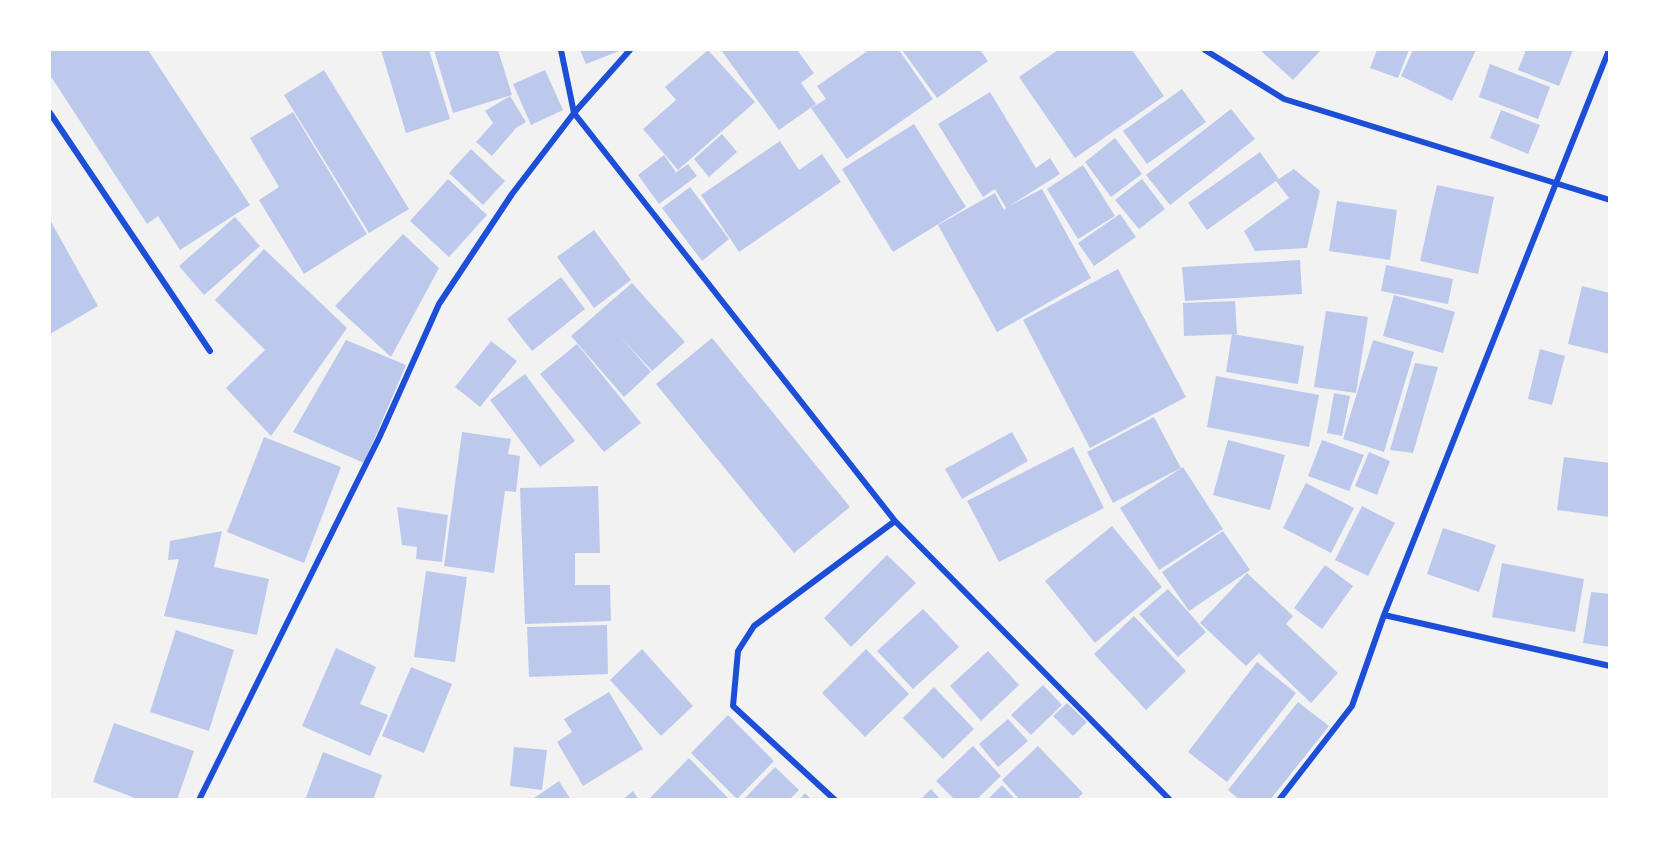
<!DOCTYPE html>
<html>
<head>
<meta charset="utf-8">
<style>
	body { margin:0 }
	#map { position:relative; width:1659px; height:849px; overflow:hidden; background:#f2f2f2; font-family:"PT Sans Narrow",sans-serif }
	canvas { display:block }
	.frame { position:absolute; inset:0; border:51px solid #fff; pointer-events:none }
</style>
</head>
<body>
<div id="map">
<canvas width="1659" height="849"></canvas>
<div class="frame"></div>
</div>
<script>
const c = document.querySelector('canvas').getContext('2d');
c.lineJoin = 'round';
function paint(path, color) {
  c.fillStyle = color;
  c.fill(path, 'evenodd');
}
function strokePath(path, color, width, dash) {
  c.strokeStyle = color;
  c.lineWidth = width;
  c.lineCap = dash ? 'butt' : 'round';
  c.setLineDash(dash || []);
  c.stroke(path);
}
const building = new Path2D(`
	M50 50H148L250 205 180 250 158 216 147 224 50 75Z
	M381 50H429L450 119 406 133Z
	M434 50H498L512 95 453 113Z
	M580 50H622L586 64Z
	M708 50 755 102 678 170 643 129 676 100 665 87Z
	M721 50H797L814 73 801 83 816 104 779 130Z
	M869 50H899L933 99 847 159 811 108 826 99 817 86Z
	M902 50H980L988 61 937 98Z
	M1058 50H1132L1164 96 1075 158 1019 77Z
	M1260 50H1321L1293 80Z
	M1377 50H1409L1398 78 1370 68Z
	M1413 50H1476L1452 101 1401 76Z
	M1526 50H1573L1559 86 1518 70Z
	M1490 64 1550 87 1538 119 1479 97Z
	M324 70 409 209 369 233 284 95Z
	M545 70 563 110 531 125 513 84Z
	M1182 89 1206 122 1147 164 1123 131Z
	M990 92 1036 168 1050 158 1060 174 1009 206 1042 189 1091 278 997 332 938 225 995 193 1004 210 1006 208 995 189 983 197 938 124Z
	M510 96 526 122 516 128 492 156 476 142 493 123 485 111Z
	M1231 109 1255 139 1170 205 1146 175Z
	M1501 110 1540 125 1528 154 1490 138Z
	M293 112 367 234 304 274 259 200 279 187 250 138Z
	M914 124 966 207 893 252 842 169Z
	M722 134 737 152 709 177 694 159Z
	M1115 138 1142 174 1111 197 1085 162Z
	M780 141 799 170 822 154 841 182 739 252 701 195Z
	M471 149 505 181 483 205 449 173Z
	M1260 152 1279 179 1294 169 1320 191 1307 248 1255 251 1244 231 1289 198 1276 181 1207 230 1188 203Z
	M664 155 676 172 674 174 688 164 697 176 659 204 638 175Z
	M1083 165 1115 216 1078 239 1047 189Z
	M448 179 487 215 449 257 410 221Z
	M1142 179 1165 209 1139 229 1115 200Z
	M1437 185 1494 197 1478 274 1420 261Z
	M690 187 729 239 702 261 662 208Z
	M1337 201 1397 210 1390 260 1329 251Z
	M1120 214 1136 237 1094 266 1078 243Z
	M235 217 260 246 204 295 179 266Z
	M50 220 98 306 50 334Z
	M594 230 631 280 594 308 557 257Z
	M403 234 439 268 391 357 335 306Z
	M264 249 347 328 271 436 226 388 265 350 215 300Z
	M1300 260 1302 294 1185 301 1182 267Z
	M1386 265 1453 279 1448 304 1381 291Z
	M1118 269 1186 397 1090 448 1023 320Z
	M561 277 585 309 532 351 507 319Z
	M632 283 685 342 652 371 619 335 651 372 624 397 571 336Z
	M1582 286 1610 293V354L1568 344Z
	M1394 295 1455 312 1443 353 1383 336Z
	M1235 301 1237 334 1184 336 1183 303Z
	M1326 311 1368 317 1356 393 1314 387Z
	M1232 334 1304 346 1298 384 1226 372Z
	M712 338 850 507 794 553 656 384Z
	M346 340 406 365 364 463 293 432Z
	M1373 340 1414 352 1384 452 1343 439Z
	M491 341 517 361 480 407 455 387Z
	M577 344 641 423 604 452 540 374Z
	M1540 349 1565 356 1552 405 1528 399Z
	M1415 363 1438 367 1413 453 1390 450Z
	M525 374 575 441 540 467 490 400Z
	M1216 376 1319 395 1309 447 1207 427Z
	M1334 393 1350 396 1342 436 1327 433Z
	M1154 417 1181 468 1113 503 1087 452Z
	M462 432 511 439 508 454 520 456 516 492 505 491 494 573 444 566Z
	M1012 432 1028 461 962 499 945 469Z
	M264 437 341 467 304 563 227 532Z
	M1228 440 1285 455 1270 510 1213 495Z
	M1322 440 1364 455 1349 491 1308 476Z
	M1073 447 1104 508 999 562 967 501Z
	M1369 452 1390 461 1377 495 1355 486Z
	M1564 457 1610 463V517L1557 510Z
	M1183 467 1223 529 1159 570 1120 508Z
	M1306 483 1354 508 1331 553 1283 528Z
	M598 486 600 553H575V585H610L611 621 525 624 520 488Z
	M1362 506 1395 523 1368 576 1335 560Z
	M397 507 448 515 442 562 416 559 417 547 402 545Z
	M1112 526 1162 587 1095 643 1045 581Z
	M1443 528 1496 545 1479 592 1427 574Z
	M222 531 214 567 269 579 257 635 164 616 179 559 168 560 170 541Z
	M1223 531 1250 570 1189 611 1162 572Z
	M887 555 916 583 851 647 824 618Z
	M1502 563 1584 579 1575 632 1492 617Z
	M1325 565 1353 586 1322 629 1294 608Z
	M426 571 467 577 455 662 414 657Z
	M1247 573 1293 616 1286 624 1338 673 1311 703 1259 653 1246 666 1200 623Z
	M1168 589 1206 632 1178 657 1139 614Z
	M1591 592 1610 594V647L1583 643Z
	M923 609 959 647 913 689 877 651Z
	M1134 616 1186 671 1146 710 1094 654Z
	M607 625 608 674 529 677 527 627Z
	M176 630 234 650 209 731 150 712Z
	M336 648 376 667 360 704 388 715 370 756 302 726Z
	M642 649 693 706 661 736 610 680Z
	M866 649 909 694 865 737 822 693Z
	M988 651 1019 685 981 721 950 686Z
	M1257 662 1296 693 1227 782 1188 752Z
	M411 667 452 684 424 753 382 736Z
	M1043 685 1062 705 1031 735 1011 715Z
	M934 687 974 729 943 759 903 718Z
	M609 692 643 749 583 786 557 742 572 732 564 719Z
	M1298 702 1329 726 1270 800H1240L1228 790Z
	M1067 703 1087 722 1073 736 1053 716Z
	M728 715 774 761 737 799 691 753Z
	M1008 719 1028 741 998 767 979 744Z
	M114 723 194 751 177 800H140L93 782Z
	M973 746 1001 776 976 800H955L936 781Z
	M1038 746 1083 793 1076 800H1020L1002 780Z
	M514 747 547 750 542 790 510 786Z
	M323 752 382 775 373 800H305Z
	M689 758 730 800H648Z
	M775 767 799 790 789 800H743Z
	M559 781 571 800H531Z
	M1002 785 1016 800H987Z
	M931 789 941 800H920Z
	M633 791 639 800H622Z
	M805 793 812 800H799Z`);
const minor = new Path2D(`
	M561 50 574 113 895 521 1170 800
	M1205 50 1284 99 1610 200
	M50 113 210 351
	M1384 615 1610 666
	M199 800 379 438 439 304 512 194 574 113 630 50
	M835 800 733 706 738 651 754 626 895 521
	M1279 800 1352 706 1384 615 1609 50`);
paint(building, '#bdc9ec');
strokePath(minor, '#1d4ed8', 6);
</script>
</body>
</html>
